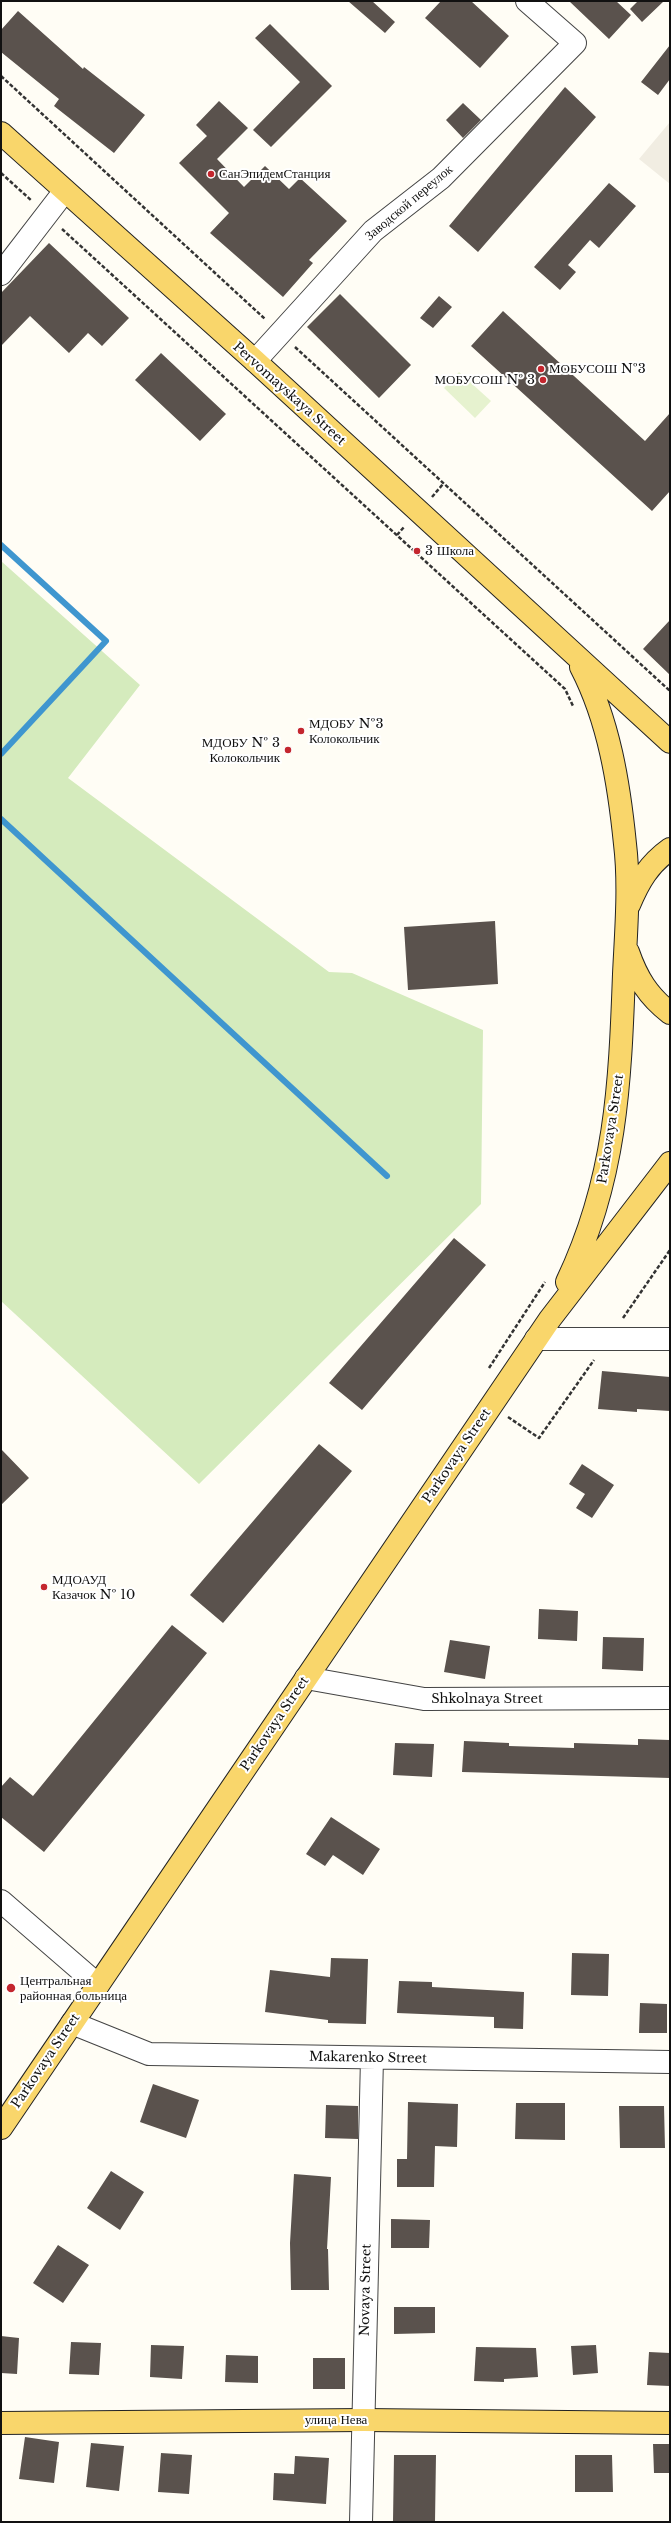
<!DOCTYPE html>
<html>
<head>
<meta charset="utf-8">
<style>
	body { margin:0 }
	#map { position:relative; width:671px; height:2523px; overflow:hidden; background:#fffdf5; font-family:"Libre Baskerville",serif }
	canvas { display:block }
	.frame { position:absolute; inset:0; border:2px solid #111; pointer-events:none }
</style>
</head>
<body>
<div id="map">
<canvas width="671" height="2523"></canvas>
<div class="frame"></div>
</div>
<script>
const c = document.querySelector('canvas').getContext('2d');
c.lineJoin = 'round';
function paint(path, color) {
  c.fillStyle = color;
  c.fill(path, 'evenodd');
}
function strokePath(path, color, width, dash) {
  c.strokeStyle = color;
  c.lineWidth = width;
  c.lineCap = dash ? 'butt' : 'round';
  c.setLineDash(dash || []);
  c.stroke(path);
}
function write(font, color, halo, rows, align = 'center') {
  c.font = font + ' "Libre Baskerville",serif';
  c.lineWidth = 4;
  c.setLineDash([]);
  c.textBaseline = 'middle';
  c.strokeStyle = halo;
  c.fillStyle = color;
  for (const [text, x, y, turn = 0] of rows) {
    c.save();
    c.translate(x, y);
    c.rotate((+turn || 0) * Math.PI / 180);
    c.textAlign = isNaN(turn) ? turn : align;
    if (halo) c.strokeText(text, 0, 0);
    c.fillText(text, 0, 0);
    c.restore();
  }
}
const green = new Path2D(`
	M1 561 140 685 68 778 329 972 352 973 483 1030 481 1204 199 1484 1 1301Z`);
const pitch = new Path2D(`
	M459 372 491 401 475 418 444 388Z`);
const plaza = new Path2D(`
	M670 122V184L639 159Z`);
const stream = new Path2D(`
	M1 545 106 641 1 754
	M1 819 387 1176`);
const building = new Path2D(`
	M348 1H372L395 22 385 33Z
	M441 1H471L509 36 480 68 425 18Z
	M569 1H616L631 15 609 39Z
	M638 1H664L642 22 630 9Z
	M18 11 83 69 84 67 145 115 114 153 54 106 59 99 1 52V30Z
	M270 24 332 86 271 147 253 130 300 82 255 38Z
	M670 45V79L658 95 641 82Z
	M565 87 596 117 478 252 449 226Z
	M219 101 248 128 217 159 244 187 265 166 289 189 300 178 347 221 309 260 313 263 283 297 210 233 229 213 179 163 207 136 196 125Z
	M463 103 481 120 463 138 446 120Z
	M609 183 636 206 599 248 590 240 568 265 576 272 560 290 534 267Z
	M49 243 129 318 102 346 88 333 69 353 30 316 1 346V293Z
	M340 294 411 365 379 398 307 327Z
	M439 296 452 307 433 328 420 318Z
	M503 311 645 441 670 413V491L652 511 471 346Z
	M161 353 226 414 200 441 135 380Z
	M670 620V675L643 649Z
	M495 921 498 984 408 990 404 927Z
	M454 1238 486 1265 362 1410 329 1383Z
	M602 1371 670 1377V1411L637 1409V1412L598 1409Z
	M319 1444 352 1471 223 1623 190 1595Z
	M1 1449 29 1478 1 1505Z
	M582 1464 614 1485 592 1518 576 1508 585 1494 569 1484Z
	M539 1609 578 1611 577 1641 538 1639Z
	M172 1625 207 1653 44 1852 1 1817V1787L10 1777 33 1796Z
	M603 1637 644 1638 643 1671 602 1669Z
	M450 1640 490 1646 485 1679 444 1672Z
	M638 1739 670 1740V1778L462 1772 464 1741 509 1743V1746L574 1748V1743L638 1745Z
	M395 1743 434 1744 432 1777 393 1775Z
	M331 1817 380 1849 363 1875 333 1855 325 1866 306 1854Z
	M572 1953 609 1954 608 1996 571 1995Z
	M331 1958 368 1959 366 2024 328 2023V2020L265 2012 270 1970 330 1977Z
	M399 1981 432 1982V1987L524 1992 523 2029 494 2028V2017L397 2013Z
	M640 2003 667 2004V2033H639Z
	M153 2084 199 2100 186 2138 140 2122Z
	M408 2102 458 2104 457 2147 435 2146 434 2187H397V2159H407Z
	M516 2103H565V2140L515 2139Z
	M326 2105 358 2106V2139L325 2138Z
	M619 2106H664L665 2148H620Z
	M111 2171 144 2192 120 2230 87 2208Z
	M294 2174 331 2177 327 2249H328L329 2290H291L290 2243Z
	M391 2219 430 2220 429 2248H391Z
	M58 2245 89 2265 63 2303 33 2283Z
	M394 2307H435V2333L394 2334Z
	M1 2336 19 2338 17 2374 1 2373Z
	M71 2342 101 2343 99 2375 69 2374Z
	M151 2345 184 2346 182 2379 150 2377Z
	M596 2345 598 2373 573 2375 571 2346Z
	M476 2347 536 2348 538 2377 504 2379V2382L474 2381Z
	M649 2352 670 2353V2386L647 2385Z
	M226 2355 258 2356V2383L225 2382Z
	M313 2358H345V2389H313Z
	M25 2437 59 2442 54 2483 19 2479Z
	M91 2443 124 2446 119 2491 86 2487Z
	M653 2444H670V2473H654Z
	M161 2453 192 2455 189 2494 158 2492Z
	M394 2455H436L435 2522 393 2521Z
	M575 2455H612L613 2492H575Z
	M295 2456 329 2458 326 2504 273 2500 274 2473 294 2474Z`);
const path = new Path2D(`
	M1 76 265 319
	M1 173 32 201
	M62 229 565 689 573 706
	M295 347 670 691
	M432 497 443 484
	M397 535 404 527
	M623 1318 670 1250
	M489 1368 545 1282
	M508 1417 539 1438 594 1360`);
const minor = new Path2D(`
	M1 274 64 192
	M255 361 373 231 441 178 575 43 527 1
	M536 1339H670
	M306 1678 424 1699 670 1698
	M1 1901 98 1985
	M72 2023 149 2054 670 2062
	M361 2522 372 2058`);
const major = new Path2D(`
	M1 133 255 361 670 742
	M629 905C639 881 649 864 670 849
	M628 952C637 978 648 996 670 1013
	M567 1282C616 1179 620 1085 624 974 626 932 630 885 625 844 619 784 609 721 581 667
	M1 2128 550 1319 670 1163
	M1 2423 363 2420 670 2423`);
const markers = [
	[211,174,4,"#c4262e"],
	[541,369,4,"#c4262e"],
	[543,380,4,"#c4262e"],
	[417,551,4,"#c4262e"],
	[301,731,4,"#c4262e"],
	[288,750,4,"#c4262e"],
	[44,1587,4,"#c4262e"],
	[11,1988,5,"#c4262e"]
];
const poiNames = [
	["СанЭпидемСтанция",219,174],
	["МОБУСОШ №3",549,369],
	["МОБУСОШ № 3",535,380,"right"],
	["3 Школа",425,551],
	["МДОБУ №3",309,724],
	["Колокольчик",309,739],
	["МДОБУ № 3",280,743,"right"],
	["Колокольчик",280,758,"right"],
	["МДОАУД",52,1580],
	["Казачок № 10",52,1595],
	["Центральная",20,1981],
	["районная больница",20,1996]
];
const streetNames = [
	["Заводской переулок",409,203,-40],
	["Pervomayskaya Street",289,394,42],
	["Parkovaya Street",611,1129,-81],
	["Parkovaya Street",457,1456,-56],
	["Shkolnaya Street",487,1699],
	["Parkovaya Street",275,1724,-56],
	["Makarenko Street",368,2058,1],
	["Parkovaya Street",46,2061,-56],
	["Novaya Street",366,2290,-89],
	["улица Нева",336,2420]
];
paint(green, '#d5ebbd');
paint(pitch, '#e6f2cf');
paint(plaza, '#f1ede2');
strokePath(stream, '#3f96cf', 6);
paint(building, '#5a524d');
strokePath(minor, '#444', 24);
strokePath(major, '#222', 24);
strokePath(path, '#333', 2.5, [4, 2]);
strokePath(minor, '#fff', 22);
strokePath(major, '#f9d66b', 22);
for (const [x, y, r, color] of markers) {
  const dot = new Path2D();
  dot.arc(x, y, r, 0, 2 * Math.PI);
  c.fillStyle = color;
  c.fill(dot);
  strokePath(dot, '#fff', 1.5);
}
write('13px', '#111', '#fff', poiNames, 'left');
write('13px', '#111', '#fff', streetNames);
</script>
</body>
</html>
